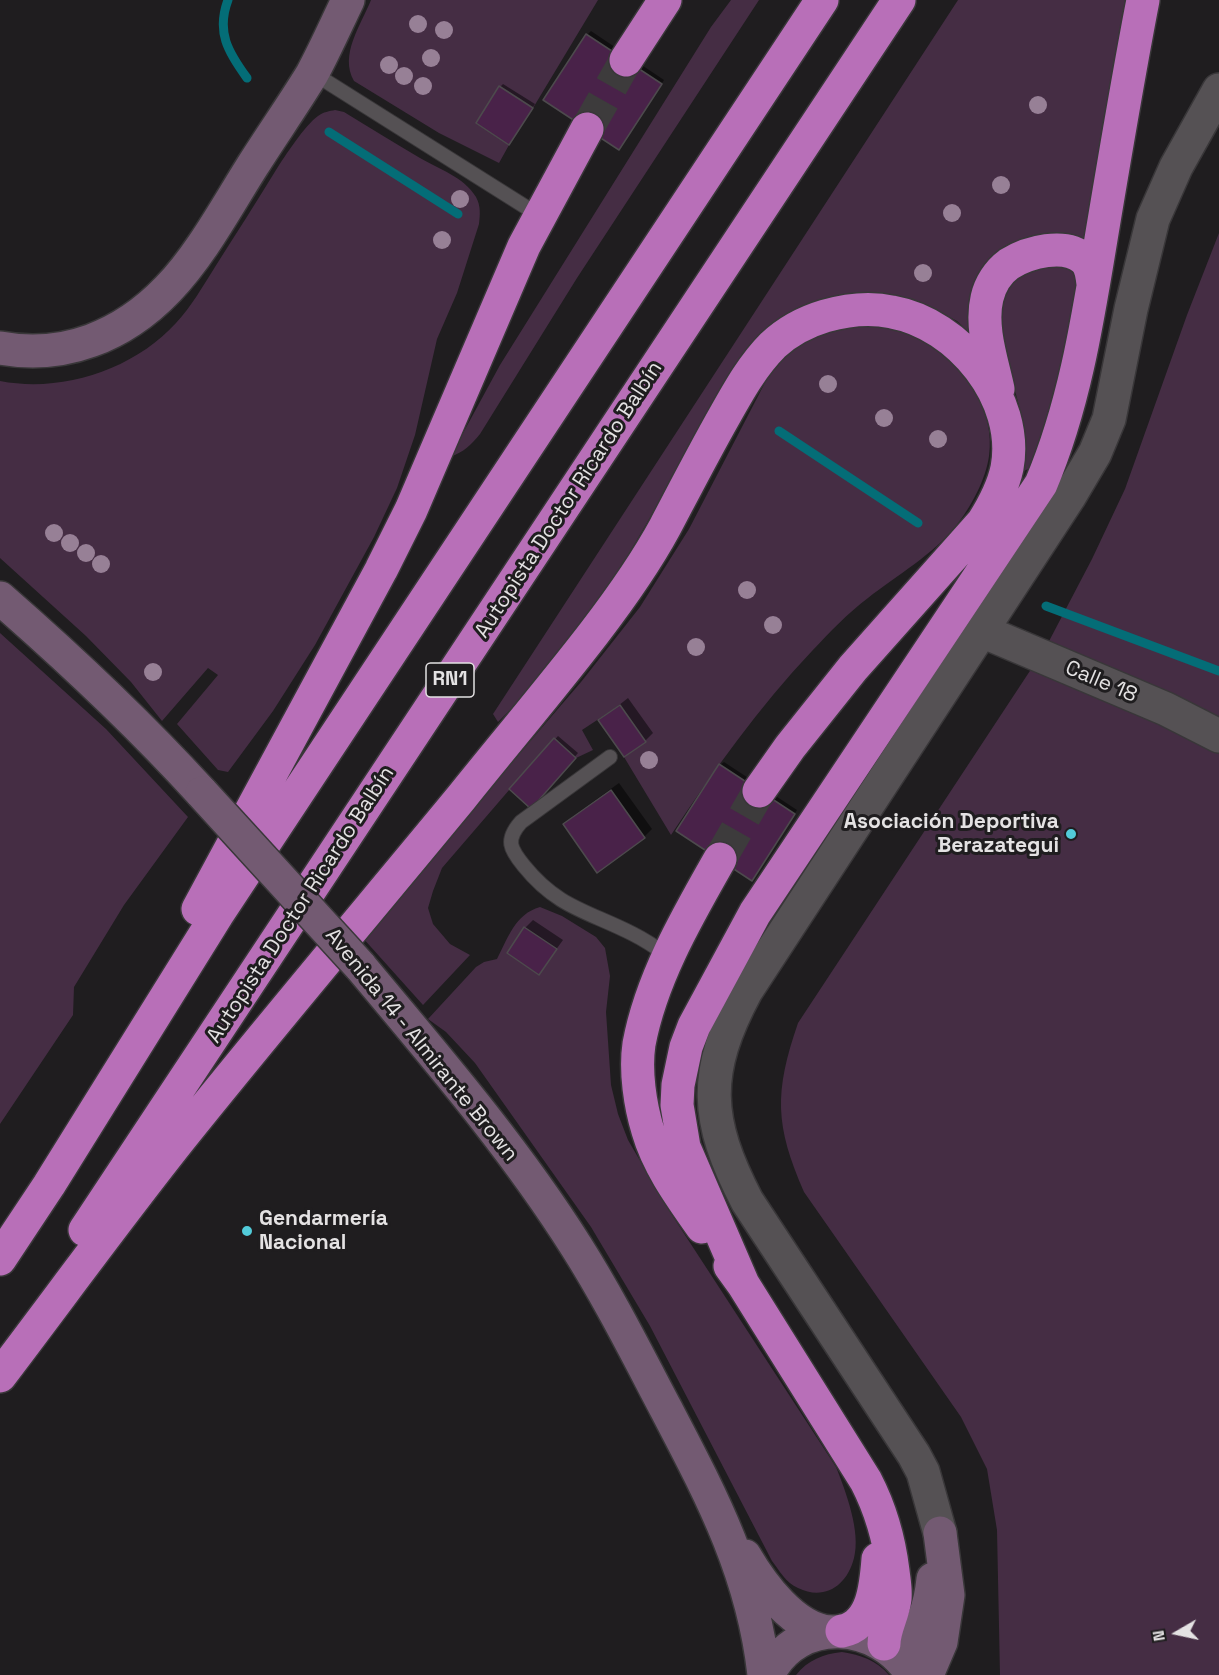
<!DOCTYPE html>
<html>
<head>
<meta charset="utf-8">
<style>
	body { margin:0 }
	#map { position:relative; width:1219px; height:1675px; overflow:hidden; background:#1f1d1f; font-family:"Space Grotesk",sans-serif }
	canvas { display:block }
	.north { position:absolute; left:1147px; top:1603px; width:60px; height:60px; -webkit-text-stroke:4px #1f1d1f; paint-order:stroke; rotate:261deg; font-size:16px; font-weight:700; line-height:24px; text-align:center; color:#e4e2e3 }
	.north::after { content:''; display:block; margin:auto; width:21px; height:27px; background:#e4e2e3; clip-path:polygon(50% 0,100% 100%,50% 72%,0 100%) }
</style>
</head>
<body>
<div id="map">
<canvas width="1219" height="1675"></canvas>
<div class="north">N</div>
</div>
<script>
const c = document.querySelector('canvas').getContext('2d');
c.lineJoin = 'round';
function paint(path, color) {
  c.fillStyle = color;
  c.fill(path, 'evenodd');
}
function strokePath(path, color, width, dash) {
  c.strokeStyle = color;
  c.lineWidth = width;
  c.lineCap = dash ? 'butt' : 'round';
  c.setLineDash(dash || []);
  c.stroke(path);
}
function write(font, color, halo, rows, align = 'center') {
  c.font = font + ' "Space Grotesk",sans-serif';
  c.lineWidth = 6;
  c.setLineDash([]);
  c.textBaseline = 'middle';
  c.strokeStyle = halo;
  c.fillStyle = color;
  for (const [text, x, y, turn = 0] of rows) {
    c.save();
    c.translate(x, y);
    c.rotate((+turn || 0) * Math.PI / 180);
    c.textAlign = isNaN(turn) ? turn : align;
    if (halo) c.strokeText(text, 0, 0);
    c.fillText(text, 0, 0);
    c.restore();
  }
}
const green = new Path2D(`
	M371 0H598L533 108 499 86 476 123 509 145 499 163 439 133 354 81C339 55 361 25 371 0Z
	M731 0H759L577 278 480 434C471 445 464 452 450 457L500 365 711 27Z
	M958 0H1131L1089 246 1028 242 976 339 957 321 920 302 897 296 876 295 819 302 684 459 623 564 589 615 523 697 498 722 493 714Z
	M335 110 344 112C369 127 394 143 420 158 439 169 464 177 476 197 481 206 480 215 479 224L457 293 437 339 415 435 397 488 374 537 315 645 273 711 228 772 218 770 177 724 218 675 208 668 162 721 131 682 86 636 0 558V381C62 393 133 370 176 323 191 307 203 286 215 267 235 235 256 203 276 170 285 156 305 125 318 116 323 112 330 111 335 110Z
	M1219 233V1675H1000L997 1530 987 1469 961 1417 804 1192C775 1125 774 1093 798 1023L1047 645 1092 559 1125 489 1187 315Z
	M1069 261 1080 278 1059 398 1030 468 1022 472 1024 441 1021 414 1009 367 996 335 1007 276Z
	M877 322C891 327 915 332 928 340 964 364 996 411 989 456 986 479 971 507 956 526 935 553 896 576 868 598 848 613 830 632 812 651 759 707 714 770 671 835L624 757 646 742 620 705 582 730 593 750 576 758 553 739 442 868 433 891 428 908 433 924 450 944 470 955 423 1005 362 937 581 682 640 607 689 529 770 373 784 355 825 327Z
	M0 633 106 729 188 817 124 905 74 987 73 1015 0 1124Z
	M540 907 562 916 596 937 605 948 610 976 606 1012 611 1085 618 1114 628 1140 670 1212 836 1467C846 1492 861 1532 854 1558 847 1586 824 1601 798 1588 786 1583 779 1570 772 1561L650 1326 591 1227 475 1063 446 1032 428 1019 476 967 484 962 497 959C508 938 515 914 540 907Z
	M842 1652C861 1655 876 1660 889 1675H796C808 1660 823 1654 842 1652Z`);
const shadow = new Path2D(`
	M591 31 664 80 622 144 587 35Z
	M503 84 535 104 512 139 500 87Z
	M628 698 653 733 645 741 600 720Z
	M558 736 578 753 534 804 511 789Z
	M724 762 797 810 755 875 720 765Z
	M619 783 652 829 644 837 565 824 573 816Z
	M533 920 563 940 539 973 509 952 525 928Z`);
const stream = new Path2D(`
	M228 0C216 32 228 52 247 78
	M329 132 458 214
	M779 431 918 523
	M1046 606 1219 671`);
const building = new Path2D(`
	M586 34 662 84 619 150 543 100Z
	M499 86 533 108 509 145 476 123Z
	M620 705 646 742 624 757 598 720Z
	M554 738 576 758 531 809 509 789Z
	M719 764 795 814 752 881 676 831Z
	M611 790 645 838 597 873 563 824Z
	M524 927 557 949 539 975 507 953Z`);
const motorwayTunnel = new Path2D(`
	M587 129 626 60
	M720 859 759 791`);
const service = new Path2D(`
	M313 73 540 216
	M610 757 521 822C505 840 510 849 524 866 558 908 588 911 633 934 645 940 657 948 668 956`);
const tertiary = new Path2D(`
	M982 631 1166 709 1219 736
	M940 1533 923 1472 914 1455 747 1201C705 1120 702 1073 746 991L1069 497 1095 453 1109 419 1131 309 1153 219 1176 167 1219 90`);
const secondary = new Path2D(`
	M0 348C64 360 123 336 168 289 201 255 227 206 253 165 272 135 293 105 312 74 325 50 336 25 348 0
	M0 598C71 660 138 723 202 793
	M360 966C435 1056 513 1146 576 1246 609 1298 637 1354 666 1409 712 1497 753 1574 764 1675
	M745 1556C762 1585 794 1629 830 1632
	M889 1647 902 1648C922 1639 931 1600 933 1579
	M768 1675C798 1614 880 1621 912 1675
	M927 1675 941 1642 948 1595 940 1533`);
const motorway = new Path2D(`
	M626 60 665 0
	M998 389C992 361 980 327 987 298 990 285 998 272 1009 264 1028 252 1065 242 1084 259 1091 265 1092 275 1093 284
	M198 909 381 570 411 510 524 246 587 129
	M702 1227C681 1197 658 1166 648 1131 640 1105 635 1071 639 1044 651 979 687 917 720 859
	M85 1230 899 0
	M0 1259 49 1185 217 915 822 0
	M730 1266 743 1284 866 1481C881 1510 889 1538 893 1571 894 1580 896 1589 895 1599 893 1615 884 1629 884 1644
	M743 1284 684 1147 677 1105 678 1085 686 1047 694 1026 755 913 1041 484C1075 404 1088 318 1102 233 1115 155 1128 77 1143 0
	M0 1376C60 1297 118 1217 180 1139 272 1024 367 912 461 798 505 743 551 689 594 633 620 599 645 564 665 527 685 489 704 452 725 415 739 390 753 365 773 345 788 331 805 322 825 316 846 310 870 307 892 312 959 324 1020 399 1007 468 1003 487 993 506 983 522L853 668 790 747 759 791
	M842 1631C873 1625 876 1585 878 1559`);
const secondaryBridge = new Path2D(`
	M202 793 360 966`);
const trees = [
	[418,24],
	[444,30],
	[431,58],
	[389,65],
	[404,76],
	[423,86],
	[1038,105],
	[1001,185],
	[460,199],
	[952,213],
	[442,240],
	[923,273],
	[828,384],
	[884,418],
	[938,439],
	[54,533],
	[70,543],
	[86,553],
	[101,564],
	[747,590],
	[773,625],
	[696,647],
	[153,672],
	[649,760]
];
const markers = [
	[1071,834,6,"#52cbd9"],
	[247,1231,6,"#52cbd9"]
];
const shields = [
	[450,680,48]
];
const shieldNames = [
	["RN1",450,680]
];
const streetNames = [
	["Autopista Doctor Ricardo Balbín",569,500,-57],
	["Calle 18",1101,682,23],
	["Autopista Doctor Ricardo Balbín",301,905,-57],
	["Avenida 14 - Almirante Brown",421,1045,51]
];
const poiNames = [
	["Asociación Deportiva",1059,822],
	["Berazategui",1059,846],
	["Gendarmería",259,1219,"left"],
	["Nacional",259,1243,"left"]
];
paint(green, '#452d44');
paint(shadow, '#0007');
strokePath(stream, '#046d77', 9);
paint(building, '#492249');
strokePath(building, '#4d4a4d', 1.5);
strokePath(motorwayTunnel, '#3d3b3c', 33, [33, 16]);
strokePath(service, '#393739', 16);
strokePath(tertiary, '#393739', 36);
strokePath(secondary, '#393739', 36);
strokePath(motorway, '#393739', 36);
strokePath(service, '#555154', 14);
strokePath(tertiary, '#555154', 33);
strokePath(secondary, '#735a72', 33);
strokePath(motorway, '#b86fb8', 33);
strokePath(secondaryBridge, '#393739', 36, []);
strokePath(secondaryBridge, '#735a72', 33);
c.fillStyle = '#978096';
for (const [x, y] of trees) {
  c.beginPath();
  c.arc(x, y, 9, 0, 2 * Math.PI);
  c.fill();
}
for (const [x, y, r, color] of markers) {
  const dot = new Path2D();
  dot.arc(x, y, r, 0, 2 * Math.PI);
  c.fillStyle = color;
  c.fill(dot);
  strokePath(dot, '#1f1d1f', 2);
}
for (const [x, y, w] of shields) {
  const box = new Path2D();
  box.roundRect(x - w / 2, y - 17, w, 34, 4.5);
  c.fillStyle = '#1f1d1f';
  c.fill(box);
  strokePath(box, '#e4e2e3', 1.5);
}
write('bold 20px', '#e4e2e3', null, shieldNames);
write('21px', '#e4e2e3', '#1f1d1f', streetNames);
write('bold 21px', '#e4e2e3', '#1f1d1f', poiNames, 'right');
</script>
</body>
</html>
